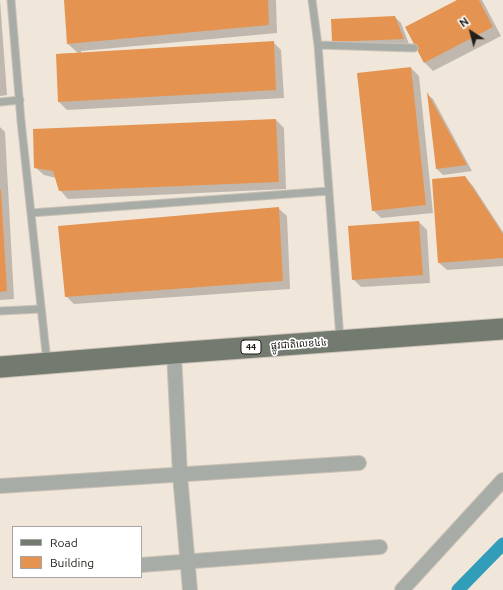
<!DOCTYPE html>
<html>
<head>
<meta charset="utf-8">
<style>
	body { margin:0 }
	#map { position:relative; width:503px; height:590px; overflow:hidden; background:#f0e6da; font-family:Ubuntu,sans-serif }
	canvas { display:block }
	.legend { position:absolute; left:12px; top:526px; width:130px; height:52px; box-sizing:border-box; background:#fff; border:1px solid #a6a5a3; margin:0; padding:5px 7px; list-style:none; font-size:12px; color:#211d19 }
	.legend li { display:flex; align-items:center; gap:8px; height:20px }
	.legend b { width:20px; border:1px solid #a6a5a3 }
	.north { position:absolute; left:451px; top:12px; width:40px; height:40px; -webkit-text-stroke:3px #fff; paint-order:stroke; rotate:324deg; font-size:11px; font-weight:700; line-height:16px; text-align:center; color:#211d19 }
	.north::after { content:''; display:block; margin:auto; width:14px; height:18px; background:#211d19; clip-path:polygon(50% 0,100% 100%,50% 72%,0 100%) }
</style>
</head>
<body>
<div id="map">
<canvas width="503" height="590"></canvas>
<ul class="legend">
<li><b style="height:5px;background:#737a6f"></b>Road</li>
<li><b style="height:11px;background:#e49450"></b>Building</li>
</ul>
<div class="north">N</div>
</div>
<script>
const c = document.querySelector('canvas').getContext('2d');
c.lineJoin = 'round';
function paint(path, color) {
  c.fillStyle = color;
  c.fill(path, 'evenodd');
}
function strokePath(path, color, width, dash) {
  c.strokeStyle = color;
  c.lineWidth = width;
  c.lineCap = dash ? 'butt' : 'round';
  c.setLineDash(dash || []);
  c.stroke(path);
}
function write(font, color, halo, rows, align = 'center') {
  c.font = font + ' Ubuntu,"Noto Sans Khmer",sans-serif';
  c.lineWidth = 3.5;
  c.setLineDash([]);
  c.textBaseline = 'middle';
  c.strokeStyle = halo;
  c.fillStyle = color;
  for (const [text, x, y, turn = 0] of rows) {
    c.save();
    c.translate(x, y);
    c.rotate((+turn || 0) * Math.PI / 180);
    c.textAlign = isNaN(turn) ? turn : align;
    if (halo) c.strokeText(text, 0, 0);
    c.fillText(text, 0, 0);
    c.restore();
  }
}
const shadow = new Path2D(`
	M0 0 7 95 0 96Z
	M65 0H276L277 33 81 51V53L273 42 281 50 284 98 67 110 59 102 57 54 78 53 68 44Z
	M459 0H482L501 36 433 71 425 63Z
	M395 17 401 23 409 44 339 48 333 41Z
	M411 68 419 76 433 213 381 218 373 210Z
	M428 95 433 99 472 171 443 175 437 169Z
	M276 120 284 128 286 189 68 199 60 190 56 178 44 175 35 167Z
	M0 127 5 132 14 299 0 300Z
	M465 177 473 186 503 232V266L447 270 438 262Z
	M278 208 287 216 290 289 74 304 66 296Z
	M419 222 427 230 430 283 361 287 353 279 349 227Z`);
const canal = new Path2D(`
	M458 590 503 544`);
const building = new Path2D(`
	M64 0H268L269 25 67 44Z
	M457 0H479L493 27 424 63 405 27Z
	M395 16 404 39 332 42 331 19Z
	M274 41 276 90 58 102 56 54Z
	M411 67 426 205 372 211 357 73Z
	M427 92 467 165 436 169Z
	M276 119 279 182 59 191 53 171 34 168 33 129Z
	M465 176 503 234V258L438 263 432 179Z
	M0 190H1L7 291 0 292Z
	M279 207 283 281 65 297 58 226Z
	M419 221 423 275 352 280 348 226Z`);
const lane = new Path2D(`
	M11 0 21 121 47 362
	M312 0 318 45 340 339
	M318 45 414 48
	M0 102 20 100
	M31 213 329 191
	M0 311 41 309`);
const street = new Path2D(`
	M174 353 180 475 190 590
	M0 486 359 463
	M141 565 380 547
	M402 590 503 480`);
const primary = new Path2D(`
	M0 367 174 353 503 329`);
const shields = [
	[251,347,20]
];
const shieldNames = [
	["44",251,347]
];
const streetNames = [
	["ផ្លូវជាតិលេខ៤៤",299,344,-4]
];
paint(shadow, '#0003');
strokePath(canal, '#329db9', 13);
paint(building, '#e49450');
strokePath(lane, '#cbc2b7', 9);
strokePath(street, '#cbc2b7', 16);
strokePath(primary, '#cbc2b7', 23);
strokePath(lane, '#a8aca6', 7);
strokePath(street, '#a8aca6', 14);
strokePath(primary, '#737a6f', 21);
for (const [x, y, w] of shields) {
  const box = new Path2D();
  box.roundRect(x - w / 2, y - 7, w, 14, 3);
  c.fillStyle = '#fff';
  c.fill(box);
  strokePath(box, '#211d19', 1);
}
write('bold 9px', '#211d19', null, shieldNames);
write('10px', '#211d19', '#fff', streetNames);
</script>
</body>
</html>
